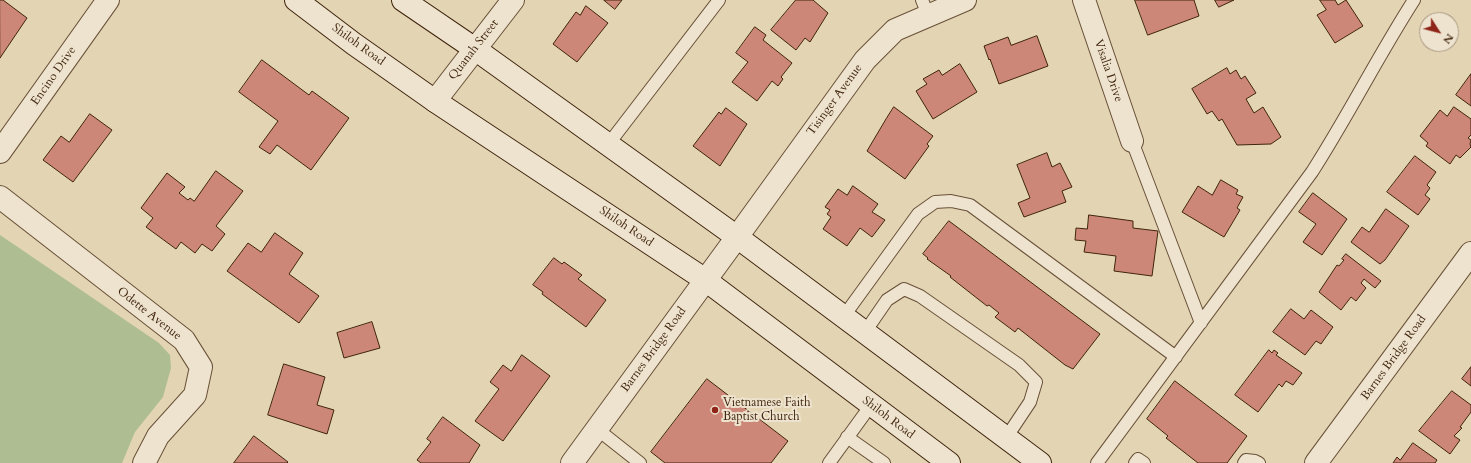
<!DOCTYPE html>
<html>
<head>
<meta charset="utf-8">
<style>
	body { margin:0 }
	#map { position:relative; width:1471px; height:463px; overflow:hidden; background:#e3d4b4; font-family:Cardo,serif }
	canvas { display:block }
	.north { position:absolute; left:1419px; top:12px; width:40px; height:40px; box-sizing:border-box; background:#ede3ce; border:1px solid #a89781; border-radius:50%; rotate:126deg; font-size:11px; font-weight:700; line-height:16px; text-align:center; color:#40240d }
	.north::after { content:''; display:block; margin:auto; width:14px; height:18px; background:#8f2418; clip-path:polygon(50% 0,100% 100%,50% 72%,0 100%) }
</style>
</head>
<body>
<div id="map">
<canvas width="1471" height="463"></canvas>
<div class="north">N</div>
</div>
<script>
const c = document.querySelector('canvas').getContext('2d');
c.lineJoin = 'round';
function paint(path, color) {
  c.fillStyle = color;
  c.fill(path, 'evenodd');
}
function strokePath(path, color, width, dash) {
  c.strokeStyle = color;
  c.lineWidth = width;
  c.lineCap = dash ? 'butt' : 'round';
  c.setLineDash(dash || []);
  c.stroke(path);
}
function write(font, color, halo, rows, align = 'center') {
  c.font = font + ' Cardo,serif';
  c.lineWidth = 4;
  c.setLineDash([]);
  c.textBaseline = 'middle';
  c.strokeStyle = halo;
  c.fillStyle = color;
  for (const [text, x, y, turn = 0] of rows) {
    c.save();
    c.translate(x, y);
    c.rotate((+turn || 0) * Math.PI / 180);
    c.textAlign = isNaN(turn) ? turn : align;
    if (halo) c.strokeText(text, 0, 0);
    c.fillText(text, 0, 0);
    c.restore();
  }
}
const green = new Path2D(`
	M0 235 159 343 170 355 171 368 163 397 135 432 122 463H0Z`);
const building = new Path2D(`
	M0 0H3L27 18 0 58Z
	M604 0H622L615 9Z
	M796 0H813L828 13 810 42 805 38 796 50 771 30Z
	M1135 0H1194L1199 16 1148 35Z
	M1215 0H1234L1219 7Z
	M1320 0H1335L1338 5 1346 0 1363 26 1335 43 1317 15 1326 10Z
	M586 6 608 23 577 62 553 44 576 12 580 15Z
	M755 27 766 35 763 40 792 63 781 77 783 79 778 86 772 81 757 101 732 82 748 62 736 53Z
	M1037 36 1048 66 999 84 990 59 989 60 984 46 1008 37 1011 45Z
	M262 60 309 95 312 91 349 118 311 170 277 145 270 154 259 147 278 121 239 92Z
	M960 64 977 92 933 119 916 91 927 84 923 79 939 70 942 75Z
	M1227 68 1230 74 1236 70 1241 79 1245 76 1256 93 1246 99 1254 113 1263 107 1281 137 1271 144 1237 145 1222 119 1219 121 1212 111 1207 114 1192 89Z
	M1471 74V106L1456 95Z
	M894 107 933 136 927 144 929 146 905 179 867 151 886 119Z
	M1454 107 1471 119V135L1468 138 1471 140 1470 144 1471 147 1460 158 1456 155 1450 164 1426 146 1428 143 1420 136 1440 110 1447 116Z
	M726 108 747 124 720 166 693 146 719 112 721 114Z
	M90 114 112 130 73 182 43 160 61 136 69 142Z
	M1047 153 1052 167 1060 163 1072 187 1062 191 1066 202 1024 217 1018 203 1030 198 1017 165Z
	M1415 156 1436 172 1427 185 1430 188 1425 195 1430 199 1418 215 1387 192Z
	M216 171 243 191 216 226 225 234 212 251 202 244 195 253 181 242 176 249 146 227 153 218 141 208 167 173 185 187 179 193 188 200 190 198 194 201Z
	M1221 180 1238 190 1236 194 1243 197 1237 208 1240 210 1224 237 1182 212 1198 186 1212 195Z
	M853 186 878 204 872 212 885 220 872 237 860 228 847 246 823 229 831 217 827 214 830 210 825 207 838 189 847 195Z
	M1313 193 1347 219 1322 255 1303 242 1316 224 1299 212Z
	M1386 209 1409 226 1385 260 1380 264 1351 242 1362 227 1369 232Z
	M1089 215 1133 221V228L1158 231 1152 276 1114 271 1116 256 1084 252 1086 241 1075 240 1076 228 1087 229Z
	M949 221 1100 334 1073 369 1065 365 1018 328 1015 332 995 317 999 313 989 305 987 306 950 277 951 276 927 259 928 258 923 254Z
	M275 233 303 253 289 274 319 296 299 323 227 271 248 243 261 252Z
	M1346 254 1381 281 1375 288 1364 279 1361 283 1366 288 1356 301 1351 297 1341 310 1319 292 1337 265 1339 266 1344 260 1342 259Z
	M554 258 562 264 564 262 582 275 578 279 606 300 586 327 542 294 543 292 533 285Z
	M1291 309 1304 319 1311 310 1333 327 1321 344 1316 341 1305 355 1273 332Z
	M372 322 380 348 344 358 337 333Z
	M1269 350 1272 353 1274 350 1278 353 1276 355 1302 373 1293 385 1286 381 1282 387 1279 384 1258 412 1235 395Z
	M522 355 550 376 503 441 475 421 499 389 490 382 503 365 511 371Z
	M284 364 325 377 317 405 334 410 327 434 268 415Z
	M1471 367V386L1462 379Z
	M707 379 788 441 771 463H665L651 452Z
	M1175 381 1247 436 1227 463H1198L1166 438 1168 436 1147 419Z
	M1452 391 1471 405V412L1460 427 1462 428 1454 436 1460 440 1450 454 1419 431Z
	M443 417 480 445 469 463H421L417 460 431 442 427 439Z
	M254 436 288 462 287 463H234Z
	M1413 443 1437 460 1435 463H1393L1397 457 1400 460Z`);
const service = new Path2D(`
	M922 0 928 15
	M1132 141 1201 323
	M607 146 719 0
	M844 316 918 214 935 202 951 201 970 205 1176 357
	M865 332 887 300 904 289 920 296 1019 365 1036 382 1030 402 1006 438
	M597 429 640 463
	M847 437 884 463
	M829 463 871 405
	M1097 463 1312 172C1348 116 1378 56 1414 0
	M1135 463 1138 459 1144 463
	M1244 463 1246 460 1255 461 1259 463`);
const minor = new Path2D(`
	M1084 0 1132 141
	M435 101 513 0
	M0 152 108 0
	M0 197 184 340 201 367 195 395 158 436 144 463
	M737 237 865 60 895 30 965 0`);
const tertiary = new Path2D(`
	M572 463 737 237
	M1316 463 1471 253`);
const secondary = new Path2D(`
	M296 0 354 44 435 101 704 279 949 463
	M403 0 475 49 737 237 1040 463`);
const markers = [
	[715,410,4,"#8f2418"]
];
const streetNames = [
	["Shiloh Road",358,45,36],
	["Quanah Street",474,50,-52],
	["Visalia Drive",1108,71,71],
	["Encino Drive",54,76,-55],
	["Tisinger Avenue",835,100,-54],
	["Shiloh Road",626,227,34],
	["Odette Avenue",149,314,38],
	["Barnes Bridge Road",654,350,-54],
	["Barnes Bridge Road",1394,358,-54],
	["Shiloh Road",888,418,37]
];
const poiNames = [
	["Vietnamese Faith",723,403],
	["Baptist Church",723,417]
];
paint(green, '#aebe92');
paint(building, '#cc8778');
strokePath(building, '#40240d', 1);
strokePath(service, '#695037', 14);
strokePath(minor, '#695037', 24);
strokePath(tertiary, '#695037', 24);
strokePath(secondary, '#40240d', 24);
strokePath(service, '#ede3ce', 12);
strokePath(minor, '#ede3ce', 22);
strokePath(tertiary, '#ede3ce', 22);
strokePath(secondary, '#ede3ce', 22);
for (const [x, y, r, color] of markers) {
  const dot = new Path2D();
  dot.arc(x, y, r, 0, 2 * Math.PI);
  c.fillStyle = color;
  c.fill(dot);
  strokePath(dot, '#ede3ce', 1.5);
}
write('12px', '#40240d', '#ede3ce', streetNames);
write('12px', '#40240d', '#ede3ce', poiNames, 'left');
</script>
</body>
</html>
